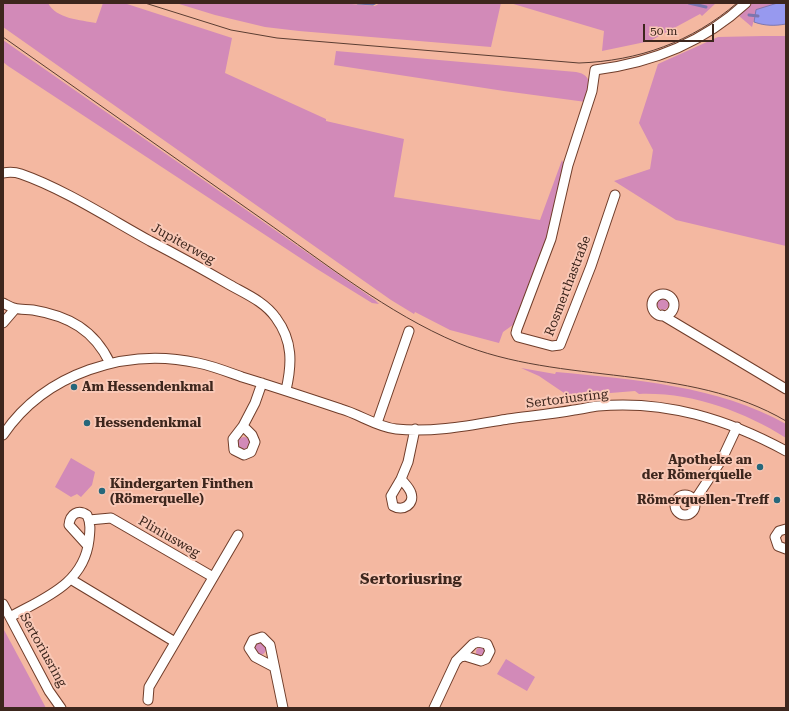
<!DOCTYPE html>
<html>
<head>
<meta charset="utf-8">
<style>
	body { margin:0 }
	#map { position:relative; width:789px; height:711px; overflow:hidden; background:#f4b8a1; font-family:"Roboto Serif",serif }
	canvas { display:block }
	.frame { position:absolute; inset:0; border:4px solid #3d261d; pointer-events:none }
	.scale { position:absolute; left:643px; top:24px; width:71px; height:18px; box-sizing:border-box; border:2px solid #3d261d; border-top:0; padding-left:5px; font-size:12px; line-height:14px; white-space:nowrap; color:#3d261d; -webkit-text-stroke:3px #f9c8b6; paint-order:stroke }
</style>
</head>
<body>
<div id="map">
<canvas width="789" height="711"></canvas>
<div class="frame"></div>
<div class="scale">50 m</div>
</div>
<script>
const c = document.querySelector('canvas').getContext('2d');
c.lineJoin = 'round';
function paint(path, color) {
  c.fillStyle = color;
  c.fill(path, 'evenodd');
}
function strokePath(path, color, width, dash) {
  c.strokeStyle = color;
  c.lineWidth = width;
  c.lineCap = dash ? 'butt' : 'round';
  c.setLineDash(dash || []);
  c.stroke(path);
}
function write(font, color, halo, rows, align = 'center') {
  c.font = font + ' "Roboto Serif",serif';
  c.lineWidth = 4;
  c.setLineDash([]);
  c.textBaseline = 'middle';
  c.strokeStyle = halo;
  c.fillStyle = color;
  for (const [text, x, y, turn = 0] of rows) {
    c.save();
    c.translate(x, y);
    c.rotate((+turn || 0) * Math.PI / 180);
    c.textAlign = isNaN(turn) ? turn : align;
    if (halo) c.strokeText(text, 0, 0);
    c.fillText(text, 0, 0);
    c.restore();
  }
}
const green = new Path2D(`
	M3 3H48C56 19 81 20 96 23L103 3H124L232 38 225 73 326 119V121L404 139 394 197 540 220 562 160 565 167 553 220 517 322 503 332 499 343 450 330 415 312 414 314 391 300 3 27Z
	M176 3H340L375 6 380 3H501L491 47 299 31 265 27 215 15Z
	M510 3H716L702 16 700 14 650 41 602 51 604 31Z
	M752 3H786H778L755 16 752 27 739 16Z
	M763 36H786V246L676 220 614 181 650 169 653 150 639 123 658 64 718 37Z
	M3 40 375 300 379 304 372 303 317 269 8 66 3 62Z
	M336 51 576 72C594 75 589 88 586 102L504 91 334 65Z
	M657 304a6 6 0 1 1 12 0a6 6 0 1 1-12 0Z
	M521 368 555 374 556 372C632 379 719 386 786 424V438C743 411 691 392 639 394L635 391 573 396 567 395 539 376Z
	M238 443a6 6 0 1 1 12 0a6 6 0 1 1-12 0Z
	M71 458 95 472 92 485 81 497 77 494 71 497 55 487Z
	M3 628 46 708H3Z
	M254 649a6 6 0 1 1 12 0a6 6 0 1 1-12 0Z
	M476 652a5 5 0 1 1 10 0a5 5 0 1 1-10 0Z
	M506 659 535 677 527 691 497 674Z`);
const water = new Path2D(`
	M778 3H786V24C775 26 765 26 754 22L756 10Z`);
const stream = new Path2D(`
	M358 3 373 4 375 3
	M689 3 706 7
	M749 15 758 16`);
const street = new Path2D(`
	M3 173C9 172 15 172 21 174 64 189 110 219 150 241 177 255 204 270 230 285 246 294 265 302 276 318 293 341 292 364 286 390
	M615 195 591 266 560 345 552 346 518 337 516 333 517 329 551 239 568 165 592 91 595 70C652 63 704 42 746 3
	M652 305a11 11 0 1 1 22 0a11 11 0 1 1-22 0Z
	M3 303C7 305 10 307 14 308 20 310 27 309 33 310 69 316 94 330 110 363
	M662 315 786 389
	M3 323 15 309
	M377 423 409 331
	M243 426 252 435 255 442 251 452 244 455 234 450 233 439 243 426 255 403 262 383
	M3 435C45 373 126 347 198 363 213 366 228 372 242 377 275 387 308 398 341 409 359 414 377 427 396 429 433 433 472 425 508 419 530 416 552 414 574 410 582 409 590 407 598 406 666 400 727 419 786 451
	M401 479C404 483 409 487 411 493 415 504 403 512 393 506L391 496 401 479 408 462 415 429
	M675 505a10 10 0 1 1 20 0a10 10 0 1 1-20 0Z
	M695 500 722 459 737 427
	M89 520 111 518 213 577
	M786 529 779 531 775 537 778 546 786 549
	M72 580 175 642
	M3 604 49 691 61 708
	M10 617C44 598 84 584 89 540 90 531 91 523 87 515 78 509 70 514 69 525L88 546
	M274 667 255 657 249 648 253 640 262 637 270 645 283 708
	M148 700 149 687 238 535
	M434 708 456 661 473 644 478 642 487 644 490 651 486 659 481 661 465 656 460 657`);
const tram = new Path2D(`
	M145 3 231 30 277 38 579 63C638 61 692 42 737 3
	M3 37C89 98 176 158 262 219 325 263 387 313 458 343 562 386 688 363 786 421`);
const markers = [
	[74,387,4,"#26677b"],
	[87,423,4,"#26677b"],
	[760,467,4,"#26677b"],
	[102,491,4,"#26677b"],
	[777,500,4,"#26677b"]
];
const streetNames = [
	["Jupiterweg",183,244,29],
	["Rosmerthastraße",568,286,-69],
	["Sertoriusring",567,399,-7],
	["Pliniusweg",169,537,30],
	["Sertoriusring",43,650,61]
];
const poiNames = [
	["Am Hessendenkmal",82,387],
	["Hessendenkmal",95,423],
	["Apotheke an",752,460,"right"],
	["der Römerquelle",752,475,"right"],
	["Kindergarten Finthen",110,484],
	["(Römerquelle)",110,499],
	["Römerquellen-Treff",769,500,"right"]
];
const quarterNames = [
	["Sertoriusring",411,580]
];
paint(green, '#d28ab8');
paint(water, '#9799ef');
strokePath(water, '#7c76b0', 1);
strokePath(stream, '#7c76b0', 3);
strokePath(street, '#703d2a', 11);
strokePath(street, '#fff', 9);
strokePath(tram, '#5a3d32', 1);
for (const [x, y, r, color] of markers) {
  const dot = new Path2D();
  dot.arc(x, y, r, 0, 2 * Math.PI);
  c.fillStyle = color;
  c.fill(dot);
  strokePath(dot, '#f9c8b6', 1.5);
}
write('13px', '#3d261d', '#f9c8b6', streetNames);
write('bold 13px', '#3d261d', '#f9c8b6', poiNames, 'left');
write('bold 15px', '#3d261d', '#f9c8b6', quarterNames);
</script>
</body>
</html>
